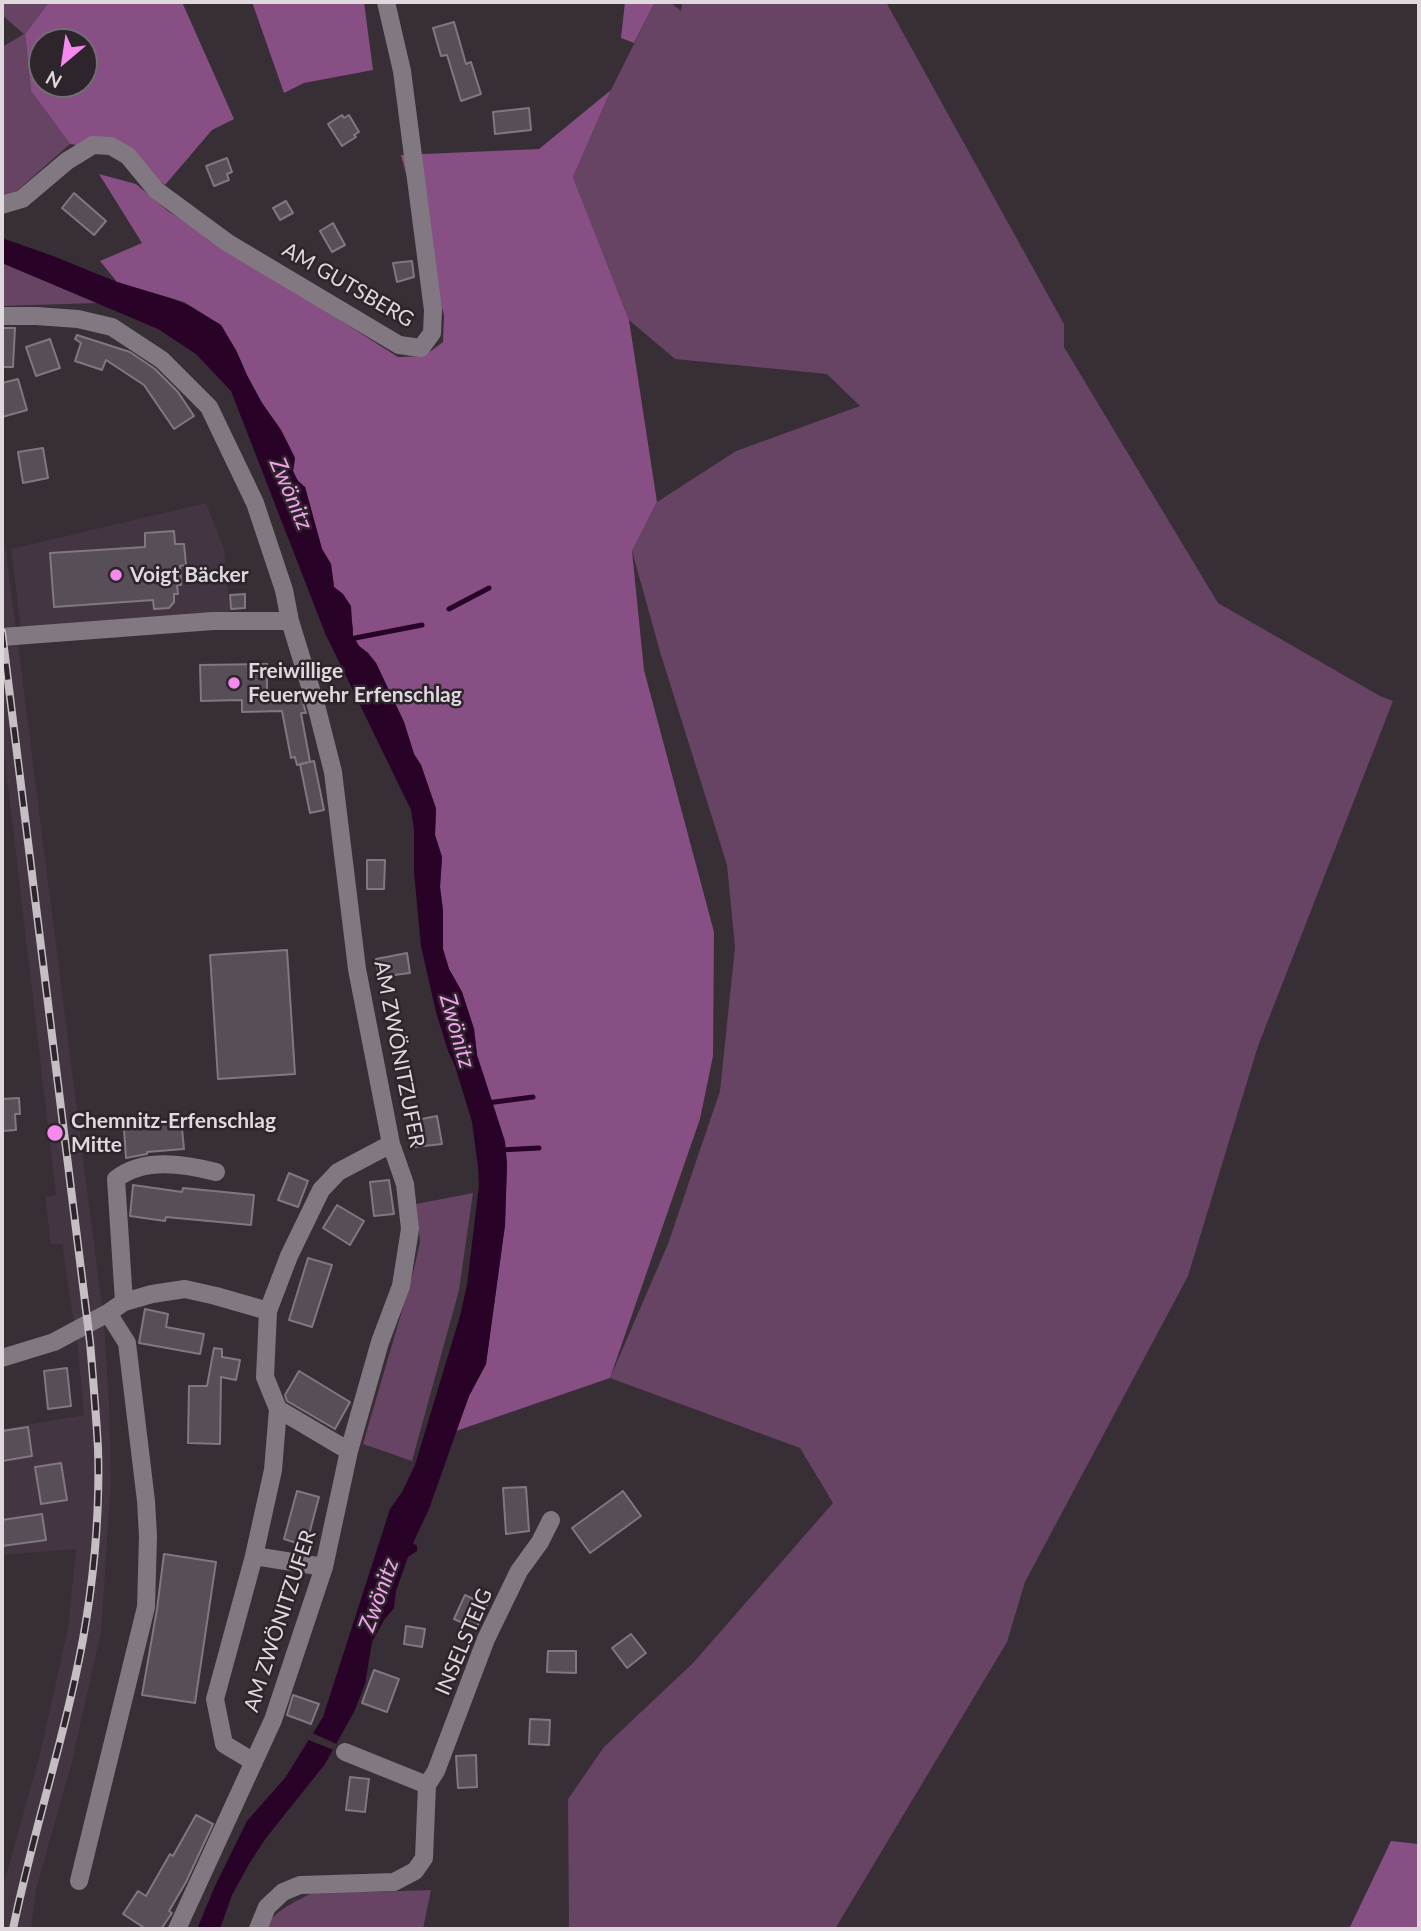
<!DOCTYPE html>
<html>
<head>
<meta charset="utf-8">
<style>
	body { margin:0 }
	#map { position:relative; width:1421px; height:1931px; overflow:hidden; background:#372e36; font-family:Lato,sans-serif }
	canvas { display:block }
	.frame { position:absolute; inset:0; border:4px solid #dfd9de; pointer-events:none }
	.north { position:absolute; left:28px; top:28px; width:70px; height:70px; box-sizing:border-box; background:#2d242c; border:2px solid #746c73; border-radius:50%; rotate:209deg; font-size:19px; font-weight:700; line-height:28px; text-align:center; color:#dfd9de }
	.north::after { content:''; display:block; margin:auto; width:24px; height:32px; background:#f689ee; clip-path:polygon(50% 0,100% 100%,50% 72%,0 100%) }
</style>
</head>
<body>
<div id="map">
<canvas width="1421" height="1931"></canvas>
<div class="frame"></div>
<div class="north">N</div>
</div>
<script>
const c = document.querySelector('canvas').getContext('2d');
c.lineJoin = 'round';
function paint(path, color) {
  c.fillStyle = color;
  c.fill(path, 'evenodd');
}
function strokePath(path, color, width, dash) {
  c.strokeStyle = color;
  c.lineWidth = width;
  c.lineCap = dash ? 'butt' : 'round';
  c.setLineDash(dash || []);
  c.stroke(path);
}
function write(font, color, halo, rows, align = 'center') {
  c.font = font + ' Lato,sans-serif';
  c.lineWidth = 5;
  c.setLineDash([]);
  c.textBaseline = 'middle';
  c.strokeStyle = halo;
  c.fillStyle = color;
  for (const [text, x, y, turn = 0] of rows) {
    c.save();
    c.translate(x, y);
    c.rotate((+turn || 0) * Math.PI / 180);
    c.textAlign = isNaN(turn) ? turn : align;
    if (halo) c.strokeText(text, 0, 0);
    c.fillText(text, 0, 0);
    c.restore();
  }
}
const built = new Path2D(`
	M206 503 224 549 230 614 21 628 11 549Z
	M6 550 104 1323 109 1405 111 1481 101 1632 72 1762 36 1890 31 1929H2V1898L4 1883 40 1754 68 1628 76 1549 2 1555V1429L84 1415 78 1350 62 1244H51L45 1197 56 1195 2 735V551Z`);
const green = new Path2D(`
	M2 2H49L25 34 31 91 70 144 2 204V47L24 34 2 15Z
	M655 2H670L681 11 682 2H886L1064 324V347L1218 603 1380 696 1393 701 1258 1046 1188 1276 1025 1582 1007 1642 835 1929H569L568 1799 604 1747 693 1663 833 1503 800 1448 610 1378 668 1244 720 1091 735 947 727 865 661 655 632 551 657 502 736 451 860 406 827 374 675 359 629 320 573 177 611 90Z
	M2 263 98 303 2 306Z
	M473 1193 459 1290 412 1461 363 1444 413 1273 420 1242 416 1204Z
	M317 1890 373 1892 431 1890 423 1929H266C272 1910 300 1900 317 1890Z`);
const forest = new Path2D(`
	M49 2H182L234 119 212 130 165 185 119 151 70 144 31 91 25 34ZM42 42H84V84H42Z
	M252 2H364L373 70 304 83 284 93Z
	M625 2H655L634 43 621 38Z
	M611 90 573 177 629 320 657 502 632 551 644 670 714 932 713 1056 700 1119 610 1378 456 1431 469 1396 486 1364 505 1225 507 1164 505 1141 477 1055 474 1029 462 992 449 969 443 949V911L440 887 442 857 435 835 436 808 421 765 414 754 404 722 376 663 368 653 359 646 353 636V627L343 594 334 587 331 564 322 549 305 487 298 481 293 471 295 458 281 430 262 403 246 375 240 359 221 325 184 302 117 282 100 261 142 243 99 174 136 184 168 211 398 357 424 356 443 342 444 315 401 155 539 149Z
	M1391 1841 1419 1844V1929H1349Z`);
const water = new Path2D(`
	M2 238 53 256 117 282 173 299 188 305 221 325 236 350 247 375 262 403 281 430 295 458 293 471 298 481 305 487 322 549 331 564 334 587 343 594 351 606 353 636 359 646 368 653 376 663 404 722 414 754 421 765 436 809 435 835 442 857 440 887 443 911V949L449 969 462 992 474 1029 477 1055 505 1142 507 1164 505 1225 486 1364 469 1396 429 1509 413 1543 417 1546V1551L408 1557 396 1591 394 1608 384 1620 372 1642 365 1684 354 1712 325 1764 266 1838 249 1864 232 1895 220 1929H197L215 1886 247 1821 285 1778 323 1717 390 1509 402 1492 415 1465 460 1316 467 1285 479 1185 478 1167 472 1122 455 1066 448 1051 436 1012 421 946 414 872V831L411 810 325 633 231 391 196 354 158 329 2 263Z`);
const pier = new Path2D(`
	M310 1732 339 1745 336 1751 306 1739Z`);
const stream = new Path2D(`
	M449 609 489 588
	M350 639 422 625
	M487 1103 533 1097
	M500 1150 539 1148`);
const building = new Path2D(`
	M454 22 466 64 471 62 481 94 461 101 447 55 441 56 433 28Z
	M529 108 531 130 495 134 493 112Z
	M342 115 344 118 349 115 359 132 354 135 356 137 342 146 328 124Z
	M227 158 232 172 227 174 229 180 214 186 206 166Z
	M74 193 106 221 94 235 62 208Z
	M286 201 293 213 280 220 273 208Z
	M333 223 345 245 332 252 320 231Z
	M412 261 414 277 397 282 393 263Z
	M2 328H15L13 367H2Z
	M77 335 130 352 155 369 178 392 194 416 174 429 144 385 106 360 102 370 75 361 81 343 75 339Z
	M50 339 60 368 36 376 26 347Z
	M18 379 27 410 2 417V383Z
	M43 448 48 478 23 483 18 452Z
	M174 531 175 544H184L186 565 180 566 181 585H177L178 594H174V602L169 608 154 609 153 600 54 607 50 553 145 547V533Z
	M245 594V608L231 609 230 595Z
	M267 664V693H300L306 713H301L310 762 297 765 295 757 291 758 282 711 242 712V700L201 701 200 665Z
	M314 761 324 810 310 813 300 764Z
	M367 860H385L384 889H367Z
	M287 950 295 1074 218 1079 210 955Z
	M407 953 410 973 379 977 376 959Z
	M19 1098 20 1114H15L16 1130 2 1131V1099Z
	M437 1116 442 1144 415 1147 411 1121Z
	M181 1118 184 1149 147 1152V1154L126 1158 124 1129 160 1124V1121Z
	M289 1173 308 1181 298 1207 278 1200Z
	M389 1180 394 1214 374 1216 370 1182Z
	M133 1185 182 1192 183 1188 254 1195 251 1225 166 1217 165 1221 130 1216Z
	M337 1205 364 1221 350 1245 323 1228Z
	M308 1258 332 1265 312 1327 289 1320Z
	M145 1309 168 1314 166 1327 204 1334 200 1354 139 1343Z
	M214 1348 222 1349V1357L240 1360 236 1380 221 1377 220 1444 188 1443 189 1386H207Z
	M67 1368 71 1406 48 1409 44 1371Z
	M299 1371 350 1402 335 1429 287 1401 285 1395Z
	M28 1427 32 1456 2 1461V1431Z
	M61 1463 67 1500 41 1504 35 1467Z
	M526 1487 529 1531 506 1534 503 1488Z
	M297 1491 319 1497 306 1546 284 1539Z
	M623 1491 641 1516 590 1553 572 1528Z
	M42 1514 46 1540 2 1546V1520Z
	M164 1554 216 1562 195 1703 142 1695 157 1609Z
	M465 1595 487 1605 476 1629 454 1619Z
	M406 1626 425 1629 422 1647 404 1644Z
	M631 1634 646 1653 627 1668 612 1648Z
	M548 1651H576V1673L547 1672Z
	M374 1670 399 1679 387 1712 362 1703Z
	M293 1695 319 1704 311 1724 287 1715Z
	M530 1719 550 1720 549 1745 529 1744Z
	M476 1755 477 1787 458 1788 456 1756Z
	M350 1777 369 1779 365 1812 346 1810Z
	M196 1815 213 1824 186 1882 169 1911 172 1913 161 1929H146L123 1914 138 1891 146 1896 170 1854 173 1856Z`);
const minor = new Path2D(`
	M2 205 22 199 67 161 93 145 111 146 128 156 156 190 228 243 399 345 421 348 432 333 433 310 402 71 386 2
	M2 316H36L78 319 112 327 162 360 209 407 255 503 284 590 290 621 317 709 333 772 357 969 391 1144 405 1184 410 1229 401 1286 380 1342 349 1451 324 1567 273 1720 177 1929
	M2 637 213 621H290
	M124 1302 116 1179C144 1157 184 1164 216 1172
	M2 1358 54 1342 108 1313 124 1302 152 1294 185 1289 216 1296 268 1311
	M349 1451 278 1409 265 1377 268 1311 289 1256 321 1190 338 1172 391 1144
	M254 1556 324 1567
	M345 1752 427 1785
	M254 1762 224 1744 215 1699 254 1556 273 1470 278 1409
	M79 1881 146 1607 148 1536 146 1501 127 1343 108 1313
	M258 1929 267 1907 283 1892 300 1885 394 1882 415 1871 424 1858 427 1785 436 1771 486 1639 519 1571 540 1542 551 1520`);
const rail = new Path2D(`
	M2 632 90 1342C93 1377 96 1413 98 1448 100 1512 94 1577 83 1639 65 1737 33 1832 13 1929`);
const markers = [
	[116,575,7,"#f689ee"],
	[234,683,7,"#f689ee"],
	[55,1133,9,"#f689ee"]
];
const streetNames = [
	["AM GUTSBERG",348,285,30],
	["AM ZWÖNITZUFER",399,1054,79],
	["AM ZWÖNITZUFER",280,1621,-72],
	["INSELSTEIG",464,1642,-67]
];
const poiNames = [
	["Voigt Bäcker",130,575],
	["Freiwillige",248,671],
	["Feuerwehr Erfenschlag",248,695],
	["Chemnitz-Erfenschlag",71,1121],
	["Mitte",71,1145]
];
const waterNames = [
	["Zwönitz",291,494,67],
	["Zwönitz",457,1031,74],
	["Zwönitz",379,1595,-70]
];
paint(built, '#433542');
paint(green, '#674364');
paint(forest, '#874f83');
paint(water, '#290327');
paint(pier, '#372e36');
strokePath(stream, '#290327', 5);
paint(building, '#584e57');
strokePath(building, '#817780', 2);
strokePath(minor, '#827881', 18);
strokePath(rail, '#c5bfc4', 8);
strokePath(rail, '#2d242c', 5, [16]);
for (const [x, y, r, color] of markers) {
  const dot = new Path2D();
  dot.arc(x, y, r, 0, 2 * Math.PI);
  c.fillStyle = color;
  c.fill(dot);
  strokePath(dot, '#2d242c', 2.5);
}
write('21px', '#dfd9de', '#2d242c', streetNames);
write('bold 21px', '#dfd9de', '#2d242c', poiNames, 'left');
write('italic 23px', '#f3a2ec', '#2d242c', waterNames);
</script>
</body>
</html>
